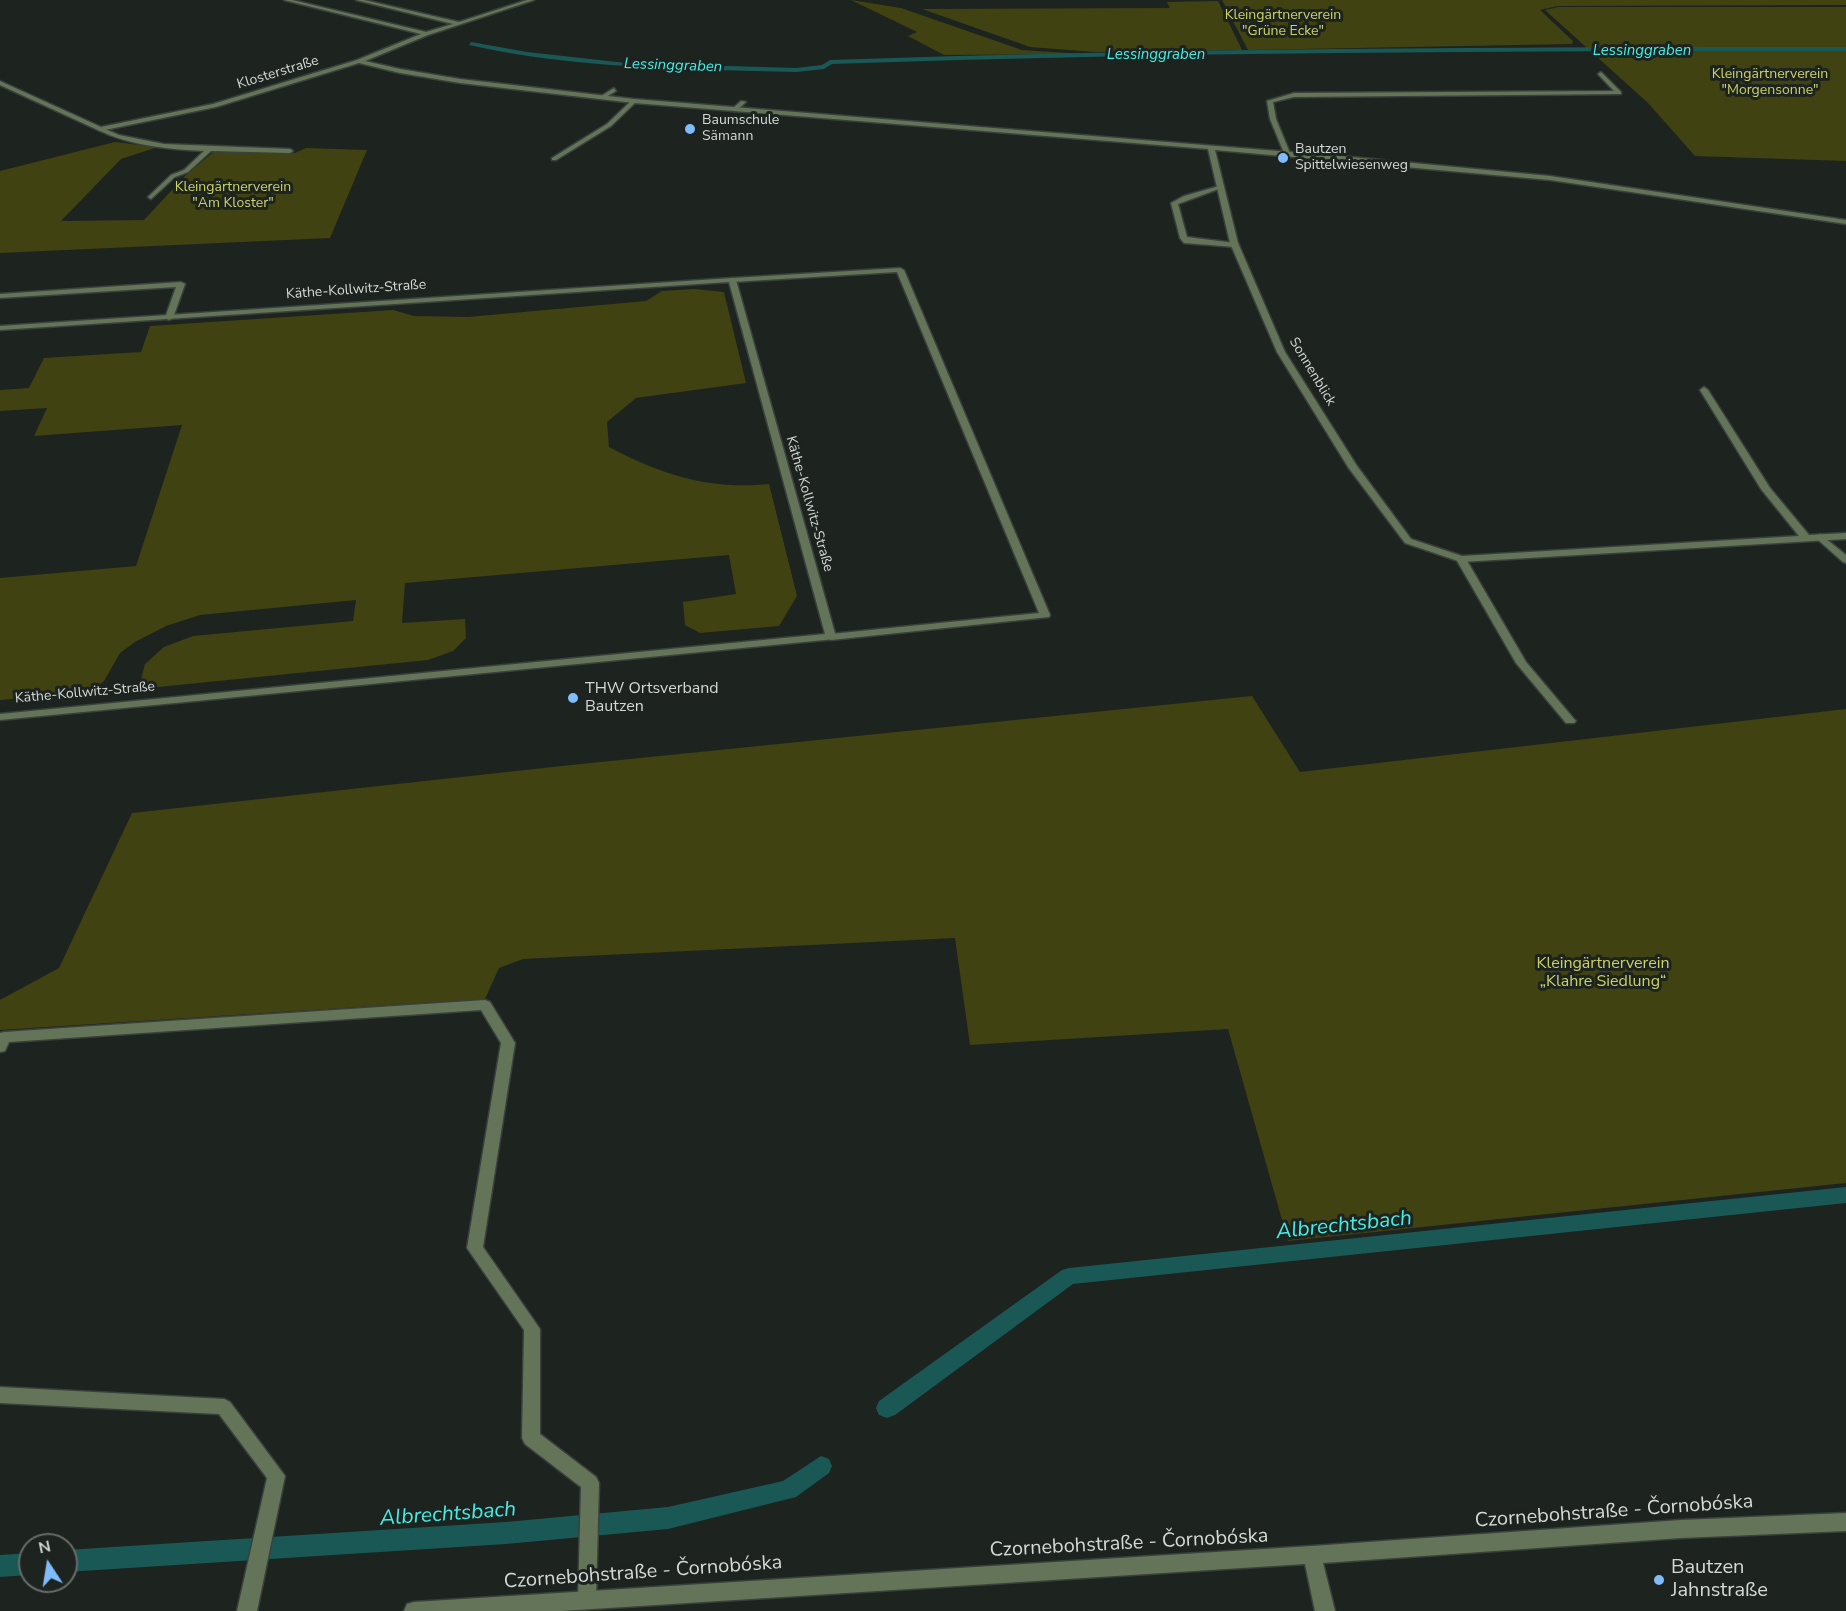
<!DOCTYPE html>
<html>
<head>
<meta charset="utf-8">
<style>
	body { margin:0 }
	#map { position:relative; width:1846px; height:1611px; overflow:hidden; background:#1d231f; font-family:"Nunito Sans",sans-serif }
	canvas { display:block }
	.north { position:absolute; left:18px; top:1533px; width:60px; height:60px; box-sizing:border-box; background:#1d231f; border:2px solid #676c68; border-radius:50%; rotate:348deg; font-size:16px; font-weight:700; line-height:24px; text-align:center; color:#d5d9d6 }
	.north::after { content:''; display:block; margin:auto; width:21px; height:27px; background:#81bcfa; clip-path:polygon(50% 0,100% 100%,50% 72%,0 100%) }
</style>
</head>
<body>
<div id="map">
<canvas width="1846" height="1611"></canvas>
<div class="north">N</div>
</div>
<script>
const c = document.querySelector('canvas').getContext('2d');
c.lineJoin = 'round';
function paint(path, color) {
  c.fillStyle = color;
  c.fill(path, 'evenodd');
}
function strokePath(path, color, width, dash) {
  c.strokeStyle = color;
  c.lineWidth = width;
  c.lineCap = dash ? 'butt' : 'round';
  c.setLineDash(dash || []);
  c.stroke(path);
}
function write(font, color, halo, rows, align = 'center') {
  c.font = font + ' "Nunito Sans",sans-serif';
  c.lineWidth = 6;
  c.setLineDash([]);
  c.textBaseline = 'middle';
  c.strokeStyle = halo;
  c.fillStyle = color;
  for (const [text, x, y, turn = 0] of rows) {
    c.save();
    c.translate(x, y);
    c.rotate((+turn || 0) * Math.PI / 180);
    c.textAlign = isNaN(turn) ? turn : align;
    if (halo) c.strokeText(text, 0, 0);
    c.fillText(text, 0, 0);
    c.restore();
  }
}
const green = new Path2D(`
	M851 0 901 8 1022 50 1083 54 944 55 908 36 917 32Z
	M1222 0H1846V5L1558 6 1540 10 1573 41 1572 44 1248 50Z
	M1218 1 1242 50 1095 52 1030 47 922 9 1170 8 1167 2Z
	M1558 7H1846V161L1695 156 1648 103 1545 10Z
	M115 142 158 147 121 159 61 221 144 220 186 175 216 150 295 153 306 148 367 150 330 238 0 253V171Z
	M694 289 724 292 746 383 636 398 607 422 609 447C662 475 709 490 769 484L797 596 779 626 700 633 685 625 683 602 736 594 729 555 405 583 402 623 465 619 466 638 453 651 428 660 148 688 140 683 145 664 164 647 193 636 353 621 356 600 200 615 166 626 135 642 120 653 104 681 92 692 0 700V578L136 566 182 425 34 436 47 408 0 411V390L29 388 44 358 141 352 150 326 393 310 414 316 468 317 646 301 662 291Z
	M1252 696 1300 772 1846 709V1183L1288 1241 1228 1029 970 1045 955 938 523 959 499 968 485 999 0 1030V1000L59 968 132 813 571 765Z`);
const stream = new Path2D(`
	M471 42 527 52 626 63 796 68 822 65 830 60C1168 48 1507 47 1846 47V51C1508 51 1170 52 832 64L824 69 796 72C686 69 576 69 469 45Z
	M1846 1187V1203L1073 1284 895 1415 887 1418 879 1415 876 1408 879 1401 1062 1270 1069 1268Z
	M821 1456 829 1459 832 1466 829 1473 796 1497 668 1529 506 1544 66 1572V1550L506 1522 668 1507 783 1481Z
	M30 1553V1575L0 1577V1555Z`);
const lane = new Path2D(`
	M1601 72 1621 92V94L1294 97 1273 102 1276 119 1290 153 1287 155 1284 153 1270 119 1267 101 1294 93 1614 91 1598 74Z
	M614 88 616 91 603 99 598 98Z
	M632 100 637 101 611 126 556 160H552V158L607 124Z
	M741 101 746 102 736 111H732V109Z
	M100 127 119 135 164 144 290 149 293 151 290 153 211 151 188 172 175 177 151 199 148 197 149 196 171 175 184 170 204 151C168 149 131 146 98 130Z
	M1219 186 1224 187 1178 204 1187 237 1235 243 1239 245 1235 247 1184 243 1180 238 1171 203 1184 196Z
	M900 268 904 270 1050 615 1049 617 831 640 826 637 831 634 1039 613 897 272 732 282 728 280 732 278Z
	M181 282 185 284 173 318 169 320 165 318 176 287 0 298V294Z
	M1820 534 1846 555V563L1843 562 1817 539 1815 537Z
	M1461 556 1466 559 1526 662 1574 719 1576 721 1574 723H1566L1516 663 1456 559Z
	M485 1000 490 1002 515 1043 483 1247 540 1329V1434L596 1477 599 1483 596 1599 594 1605 587 1608 580 1605 578 1599 581 1487 525 1444 522 1438 524 1330 467 1248 501 1043 481 1010 9 1042 5 1051 0 1052V1033L4 1032Z
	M0 1387 224 1399 230 1402 285 1476 257 1611H237L267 1478 219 1414 0 1403Z`);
const street = new Path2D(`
	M284 0H292L426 32 453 24 356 0H364L459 22 527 0H534L428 35 365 61 400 69 460 79 634 99 1340 156 1550 176 1846 220V224L1550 180 1215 150 1238 243 1285 352 1357 466 1411 539 1462 556 1799 536 1761 489 1700 390 1704 387 1708 390 1770 488 1809 535 1846 533V539L1461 562 1405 543 1348 467 1277 352 1230 243 1208 149 634 103 460 83 400 73 359 63 216 107 100 131 0 85V81L2 82 101 127 213 104 357 60 421 34Z
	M732 278 736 280 836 637 835 639 0 720V714L825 634 729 282 0 330V326Z
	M1846 1513V1531L1681 1538 1323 1563 1335 1611H1315L1305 1564 561 1611H404L407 1604 414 1602 1312 1546 1681 1520Z`);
const markers = [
	[690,129,6,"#81bcfa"],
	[1283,158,6,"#81bcfa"],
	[573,698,6,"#81bcfa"],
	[1659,1580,6,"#81bcfa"]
];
const farParknames = [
	["Kleingärtnerverein",1283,16],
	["\"Grüne Ecke\"",1283,32],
	["Kleingärtnerverein",1770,75],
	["\"Morgensonne\"",1770,91],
	["Kleingärtnerverein",233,188],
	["\"Am Kloster\"",233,204]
];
const farStreetnames = [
	["Klosterstraße",278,73,-17],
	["Käthe-Kollwitz-Straße",356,290,-4],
	["Sonnenblick",1312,372,59],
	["Käthe-Kollwitz-Straße",809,504,74],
	["Käthe-Kollwitz-Straße",85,693,-5]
];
const farPoinames = [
	["Baumschule",702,121],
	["Sämann",702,137],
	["Bautzen",1295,150],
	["Spittelwiesenweg",1295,166]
];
const farWaternames = [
	["Lessinggraben",1642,51],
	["Lessinggraben",1156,55],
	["Lessinggraben",673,66,2]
];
const poiNames = [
	["THW Ortsverband",585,689],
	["Bautzen",585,707]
];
const parkNames = [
	["Kleingärtnerverein",1603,964],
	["„Klahre Siedlung“",1603,982]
];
const nearStreetnames = [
	["Czornebohstraße - Čornobóska",1614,1512,-4],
	["Czornebohstraße - Čornobóska",1129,1544,-3],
	["Czornebohstraße - Čornobóska",643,1573,-4]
];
const nearPoinames = [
	["Bautzen",1671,1568],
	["Jahnstraße",1671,1591]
];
const nearWaternames = [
	["Albrechtsbach",1344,1226,-6],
	["Albrechtsbach",448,1515,-4]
];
paint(green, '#404212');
paint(stream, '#1a5856');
strokePath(lane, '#3a403c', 3);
strokePath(street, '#3a403c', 3);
paint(lane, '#647458');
paint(street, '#647458');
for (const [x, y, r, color] of markers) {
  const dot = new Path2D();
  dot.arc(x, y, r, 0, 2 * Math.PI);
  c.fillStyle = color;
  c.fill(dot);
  strokePath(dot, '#1d231f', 2);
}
write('14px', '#ccd265', '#1d231f', farParknames);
write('14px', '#d5d9d6', '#1d231f', farStreetnames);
write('14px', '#d5d9d6', '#1d231f', farPoinames, 'left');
write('italic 15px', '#46ede6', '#1d231f', farWaternames);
write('16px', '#d5d9d6', '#1d231f', poiNames, 'left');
write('16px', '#ccd265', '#1d231f', parkNames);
write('20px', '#d5d9d6', '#1d231f', nearStreetnames);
write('20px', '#d5d9d6', '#1d231f', nearPoinames, 'left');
write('italic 21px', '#46ede6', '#1d231f', nearWaternames);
</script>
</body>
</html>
